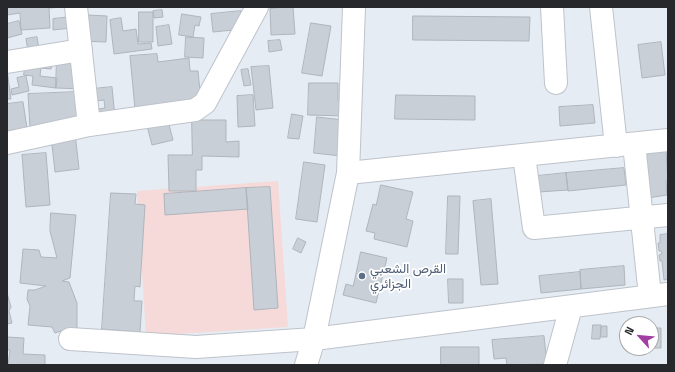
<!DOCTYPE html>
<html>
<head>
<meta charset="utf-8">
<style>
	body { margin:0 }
	#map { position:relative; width:675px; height:372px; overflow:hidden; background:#e6ecf3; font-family:"Space Grotesk",sans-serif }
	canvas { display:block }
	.frame { position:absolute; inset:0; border:8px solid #26282b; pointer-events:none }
	.north { position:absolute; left:619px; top:316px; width:40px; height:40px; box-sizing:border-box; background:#fff; border:1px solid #a8a9aa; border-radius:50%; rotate:297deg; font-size:11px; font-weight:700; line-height:16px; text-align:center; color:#26282b }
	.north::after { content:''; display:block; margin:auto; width:14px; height:18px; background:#a23da1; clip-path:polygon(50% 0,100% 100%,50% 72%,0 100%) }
</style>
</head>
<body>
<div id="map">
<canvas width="675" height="372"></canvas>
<div class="frame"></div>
<div class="north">N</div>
</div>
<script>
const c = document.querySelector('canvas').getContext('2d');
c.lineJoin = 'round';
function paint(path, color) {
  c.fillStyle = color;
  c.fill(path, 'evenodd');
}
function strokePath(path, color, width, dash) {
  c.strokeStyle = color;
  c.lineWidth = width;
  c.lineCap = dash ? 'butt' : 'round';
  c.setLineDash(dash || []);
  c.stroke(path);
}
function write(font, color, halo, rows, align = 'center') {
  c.font = font + ' "Space Grotesk",Vazirmatn,sans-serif';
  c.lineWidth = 3.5;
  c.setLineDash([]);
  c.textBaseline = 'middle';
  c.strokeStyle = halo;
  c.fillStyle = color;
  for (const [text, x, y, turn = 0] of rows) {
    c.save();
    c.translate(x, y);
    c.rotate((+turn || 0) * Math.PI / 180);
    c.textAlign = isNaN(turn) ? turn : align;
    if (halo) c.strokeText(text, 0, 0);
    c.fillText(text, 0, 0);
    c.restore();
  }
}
const education = new Path2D(`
	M278 181 288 327 146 336 137 191Z`);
const building = new Path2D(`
	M7 7H63L49 8 50 28 21 30 20 13 7 15Z
	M293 7 295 34 271 35 270 9Z
	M162 10 163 17 154 18 153 11Z
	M241 11 243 29 213 32 211 14Z
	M139 12H153V42H139Z
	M182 14 201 17 199 26 195 25 193 37 179 35Z
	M88 15 107 16 106 42 80 41Z
	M413 16 530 17 529 41 413 40Z
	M71 17V28L53 30V19Z
	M121 18 123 31 136 29 138 44 151 43 152 49 114 54 110 20Z
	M19 21 22 34 7 38V24Z
	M311 23 331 26 322 76 302 73Z
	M169 25 172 44 158 46 156 27Z
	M37 37 40 55 29 57 26 39Z
	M186 37 204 38 203 58 185 57Z
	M280 40 282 50 269 52 268 41Z
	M661 42 665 75 642 78 638 45Z
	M157 54 158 62 189 58 190 71H198L201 102 135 109 130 56Z
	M57 57 81 58 82 89 56 88Z
	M26 61 52 64 51 69 41 68 40 76 57 78 56 88 32 85 33 76 24 75Z
	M269 66 273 108 256 110 251 67Z
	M248 69 251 85 244 86 241 70Z
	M7 70 11 99H7Z
	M26 76 29 91 12 95 11 89 19 87 17 78Z
	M309 83H338V100H345V116L308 115Z
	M112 87 115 117 93 119 92 110 105 108 104 100 94 101 93 89Z
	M77 92 79 125 30 127 28 94Z
	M253 95 255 126 238 127 237 96Z
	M396 95 475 96V120L395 119Z
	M23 102 27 128 7 131V104Z
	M593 105 595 123 560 126 559 107Z
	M292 114 303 116 299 139 288 138Z
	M317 117 344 120 341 156 314 153Z
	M192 120H226V142L239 141V157L202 156V170H196V191H169L168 155H192Z
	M168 121 173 140 152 145 147 126Z
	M75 133 79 169 55 172 52 145 42 146Z
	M666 151 668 180 666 181 667 195 648 198 643 153Z
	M46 153 50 205 26 207 22 155Z
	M304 162 325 165 317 222 296 219Z
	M624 168 626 185 568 191 566 173Z
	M566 173 568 190 539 192 537 176Z
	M381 185 413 192 406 219 413 221 407 247 374 239 375 233 366 231 373 204 376 205Z
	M270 187 278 308 254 310 246 188Z
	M246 188 248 209 165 215 164 194Z
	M111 193 136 194 135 204 145 205 140 287 135 286 134 301H142L140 332 102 329Z
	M448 196H460L458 254H446Z
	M491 199 498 284 481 285 473 201Z
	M51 213 76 215 70 278 62 281 69 282 77 303V330H64L55 333 52 327 28 325 30 306 27 299 28 290H35L46 286 20 283 23 249 39 250 41 257 57 258 50 231Z
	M668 234V279L664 280 662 261H660L659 255 662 254 661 251H659L658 243H660V235Z
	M298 238 306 242 301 253 293 249Z
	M361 252 387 258 376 303 343 295 346 284 353 286Z
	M624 266 625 285 581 289 580 270Z
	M580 272 581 289 541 293 539 276Z
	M448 279H463V303H449Z
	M7 293 11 307 9 311 12 323 7 324Z
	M593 325H601L600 339H592Z
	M602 326H607V337H601Z
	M651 328H661V348H640H651Z
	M544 336 547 364 507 365 506 358 494 359 492 340Z
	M7 337 24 338 23 354 45 355V365H8L10 350H7Z
	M441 347H479V365H441Z`);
const minor = new Path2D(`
	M76 7 89 125
	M552 7 556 83
	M601 7 616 146
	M7 62 81 50
	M7 143 89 125 195 110 205 103 257 7
	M634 144 650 296
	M524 156 534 228 668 215
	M348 173 668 140
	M70 339 196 347 314 339 668 294
	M555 365 571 307`);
const major = new Path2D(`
	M306 365 314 339 348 173 354 7`);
const markers = [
	[362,276,4,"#5c6f8a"]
];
const serviceNames = [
	["القرص الشعبي",370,269],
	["الجزائري",370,284]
];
paint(education, '#f5dad9');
paint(building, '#c9cfd6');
strokePath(building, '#afb5bc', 1);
strokePath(minor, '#bec3cb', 24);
strokePath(major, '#bec3cb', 24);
strokePath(minor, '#fff', 22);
strokePath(major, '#fff', 22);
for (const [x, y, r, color] of markers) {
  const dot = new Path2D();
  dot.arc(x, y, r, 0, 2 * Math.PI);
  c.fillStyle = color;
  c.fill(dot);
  strokePath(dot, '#fff', 1.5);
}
write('13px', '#4e5e75', '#fff', serviceNames, 'left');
</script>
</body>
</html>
